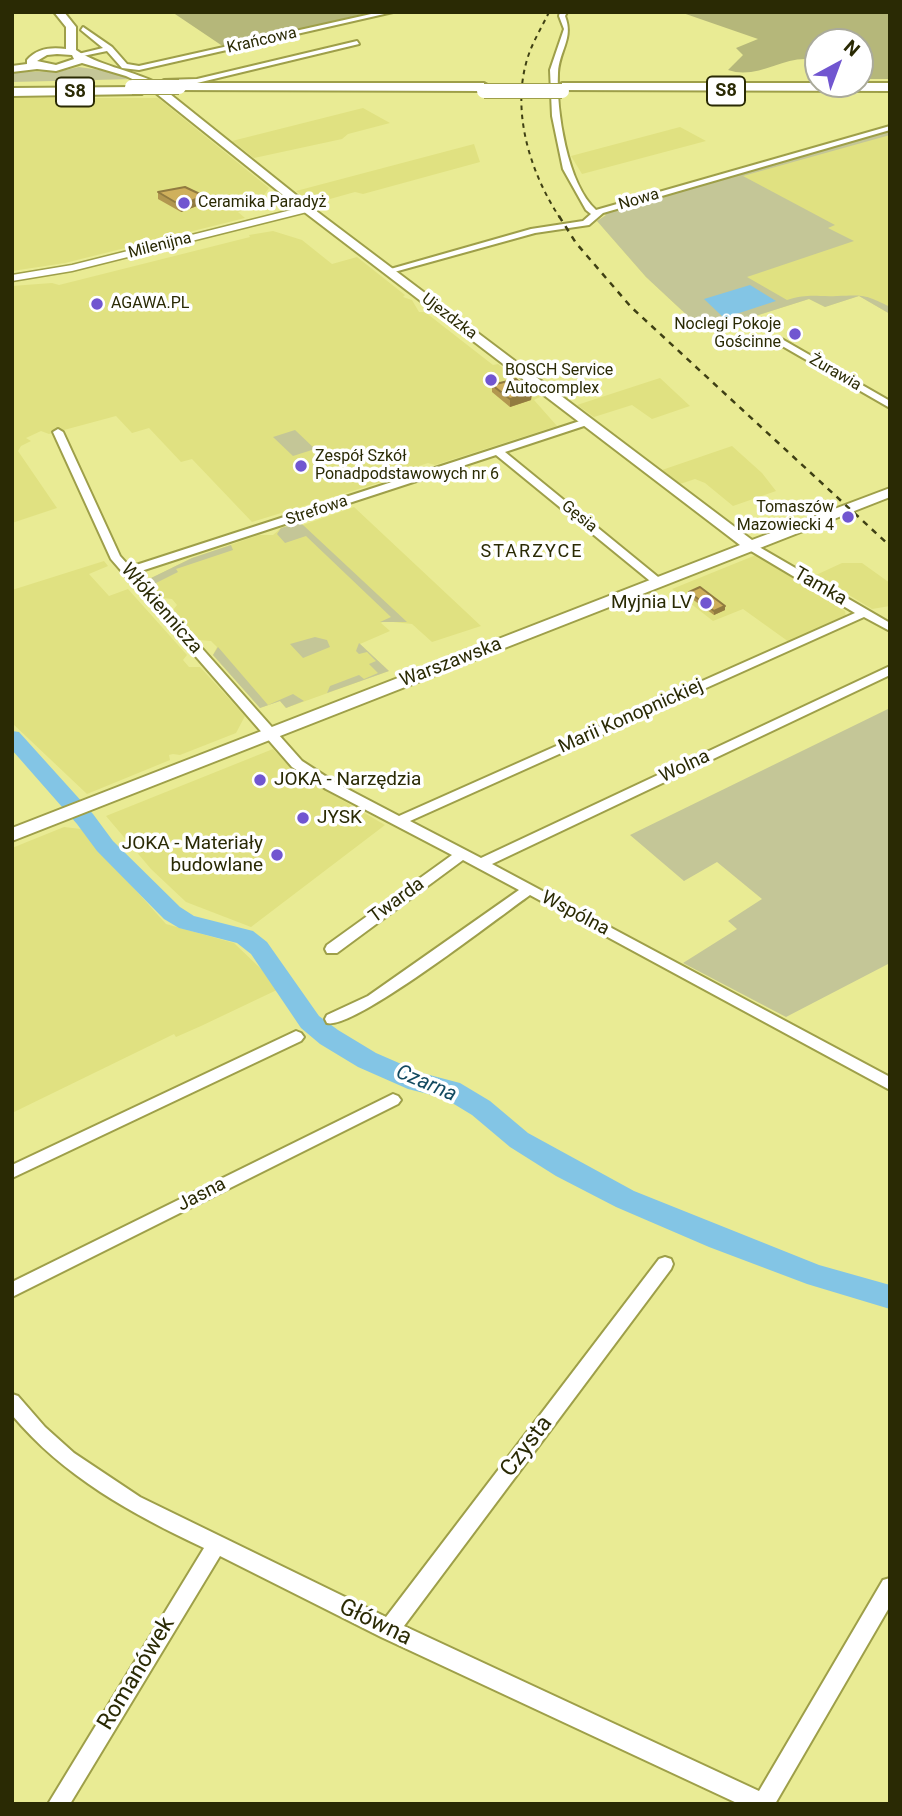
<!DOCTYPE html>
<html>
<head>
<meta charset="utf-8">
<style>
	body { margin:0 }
	#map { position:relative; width:902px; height:1816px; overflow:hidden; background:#e9eb94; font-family:Roboto,sans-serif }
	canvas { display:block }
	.frame { position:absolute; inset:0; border:14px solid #2a2a04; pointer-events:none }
	.north { position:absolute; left:804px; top:28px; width:70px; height:70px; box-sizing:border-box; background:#fff; border:2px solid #aaaa9b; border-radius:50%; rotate:41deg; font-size:19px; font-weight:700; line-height:28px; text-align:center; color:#2a2a04 }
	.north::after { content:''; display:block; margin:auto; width:24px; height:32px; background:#7156d0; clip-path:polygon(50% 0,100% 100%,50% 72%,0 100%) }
</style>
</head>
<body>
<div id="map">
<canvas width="902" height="1816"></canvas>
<div class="frame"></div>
<div class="north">N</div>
</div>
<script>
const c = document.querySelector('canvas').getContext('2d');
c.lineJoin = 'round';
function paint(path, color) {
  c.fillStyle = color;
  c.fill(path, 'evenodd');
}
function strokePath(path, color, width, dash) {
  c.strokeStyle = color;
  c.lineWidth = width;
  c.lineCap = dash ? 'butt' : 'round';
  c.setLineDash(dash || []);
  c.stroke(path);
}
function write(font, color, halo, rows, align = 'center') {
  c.font = font + ' Roboto,sans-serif';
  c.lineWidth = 7;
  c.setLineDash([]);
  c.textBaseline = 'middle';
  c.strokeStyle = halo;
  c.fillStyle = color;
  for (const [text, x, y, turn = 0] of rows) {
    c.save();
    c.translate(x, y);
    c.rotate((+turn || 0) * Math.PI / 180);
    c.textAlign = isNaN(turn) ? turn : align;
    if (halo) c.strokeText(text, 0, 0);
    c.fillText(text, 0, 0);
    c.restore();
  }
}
const built = new Path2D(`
	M12 98H158L269 188 255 207 238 212 245 218 65 263 12 271Z
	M363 108 390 123 348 134 342 139 254 158 232 141Z
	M680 127 706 141 582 174 571 156Z
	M890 130V314L859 296 825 307 809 299 705 332 646 277 597 221 606 215 603 212Z
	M474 144 480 162 363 194 355 192 312 204 296 191Z
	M273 231 302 240 332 264 357 257 405 295 403 297 412 300 419 312H425L493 365 498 364 540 397 534 400 557 426 435 465 428 463 419 466 417 471 252 522 192 459 181 462 149 428 132 433 116 416 49 434 41 431 26 438 31 441 21 446 18 451 57 508 12 523V286L52 283 59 285 250 237 249 235Z
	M660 378 690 406 652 419 632 405 594 417 577 405Z
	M732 446 762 473 776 491 733 506 705 483 695 479 680 484 662 470Z
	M354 507 481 626 432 642 412 624 384 621 381 623 390 631 360 644 389 671 286 708 280 701 260 708 213 655 217 647 211 641 199 640 173 610 177 605 172 599 163 598 147 580 192 558 259 535H273L281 528 298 523 303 525Z
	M756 555 845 611 846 616 789 642 743 609 713 621 672 589Z
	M104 561 108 566 89 574 109 596 128 589 187 655 183 660 189 667H200L245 716 236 733 180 755 173 754 169 755 170 760 87 794 12 723V590Z
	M842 563H862L890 583V606L872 609 816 575Z
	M273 749 294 772 385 825 251 927 186 902 151 869 106 816Z
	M64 827 81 829 166 924 234 943 281 988 201 1026 176 1037 174 1034 12 1113V848Z`);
const green = new Path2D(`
	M79 67 114 72 135 79 12 82V72L61 71Z
	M890 130V135L743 176 835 225 828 228 854 241 747 277 787 300C810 293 816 297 837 296 863 295 865 294 890 307V314L859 296 825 307 809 299 705 332 646 277 597 221 606 215 603 212Z
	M295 430 315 449 293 456 273 437Z
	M298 523 303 525 407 622H380L391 617 306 536 285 543 277 534 281 528Z
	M231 545 233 550 176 569 178 572 152 585 147 580 192 558Z
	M315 637 327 640 330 647 303 658 290 644Z
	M359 643 389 671 327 693 330 686 359 675 364 679 378 673 369 664 376 661 367 652 359 654 356 651Z
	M218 647 268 705 293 694 304 701 286 708 280 701 260 708 213 655Z
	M890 708V963L786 1017 683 963 737 929 728 921 762 899 717 862 684 881 630 835Z`);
const forest = new Path2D(`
	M172 12H372L224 47Z
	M680 12H890V79H860V42H818V61C788 51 760 81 728 70L743 55 736 48 758 39Z`);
const water = new Path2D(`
	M750 285 776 301 724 318 704 299Z`);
const river = new Path2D(`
	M12 731 19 732 93 814 113 841 180 907 194 916 253 931 267 942 319 1016 338 1030 376 1053 422 1073 460 1083 490 1101 528 1133 634 1191 819 1265 890 1285V1309L807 1284 709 1247 616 1207 556 1176 510 1147 472 1115 444 1098 408 1089 358 1067 320 1044 301 1028 251 954 237 943 179 928 164 919 97 851 77 824 12 750Z`);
const minor = new Path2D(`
	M380 12H393L139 70 122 68 107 51 78 57 74 55 103 48 81 30 83 27 112 47 127 64 139 66Z
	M560 12H567L565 16C574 39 559 50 558 73 556 110 567 184 596 210L890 126V130L603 213 589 225 535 233 387 274V270L531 229 583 221 591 214 586 210 563 169 552 116 550 70 564 29 559 16Z
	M357 41 359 44 197 83 164 84 160 82 164 80 197 79Z
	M780 338 890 401V408L777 343V339Z
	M586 419 590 420V424L505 452 663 581V585H655L496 455 135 573 302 761 336 783 399 816 855 613 746 548V544H754L890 623V631L864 617 410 821 481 858 890 666V675L492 864 890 1077V1090L530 895C500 916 353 1031 327 1023L325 1019 327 1015 368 996 519 890 463 860 337 953H327L325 949 327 945 452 855 326 789 292 767 111 559 53 432 58 429 63 432 120 556 130 567Z
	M296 1031 301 1033 304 1037 301 1041 12 1178V1165Z
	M393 1094 398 1096 401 1100 398 1104 12 1297V1282Z
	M665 1257 671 1259 673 1264 671 1269 404 1626 759 1791 883 1580 890 1578V1606L775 1804H739L381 1637 220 1556 70 1804H48L204 1548C132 1514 64 1477 12 1415V1394L18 1396 45 1427 74 1453 140 1497 386 1617 659 1259Z`);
const tertiary = new Path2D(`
	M307 206 311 207V211L72 271 12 281V275L72 265Z`);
const secondary = new Path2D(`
	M54 12H64L76 27V50C98 65 129 70 155 82L311 207 752 540 890 488V497L12 841V828L740 545 303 211 147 86 126 76 82 63 56 71 37 69 12 72V66L27 64V60C37 48 52 47 66 49V27ZM57 54 72 55 74 59 56 65 37 61 47 55Z`);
const motorway = new Path2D(`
	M179 83H484L491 87 484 91 174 90 172 87Z
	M562 83H890V91L557 90 555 87Z
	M137 87 144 91 142 94 12 96V88Z`);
const railFar1 = new Path2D(`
	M549 12C543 25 535 38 530 51 509 106 529 171 560 218`);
const rail = new Path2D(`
	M559 216 576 243 631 307 890 546`);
const motorwayBridge = new Path2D(`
	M132 87H179
	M484 91H562`);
const wall = new Path2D(`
	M158 192 204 196 205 203 181 212 158 199Z
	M492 385 532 392 531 400 510 407 492 392Z
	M689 592 725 610 714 615 688 596Z`);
const shadedWall = new Path2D(`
	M204 196 205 203 181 212 180 205Z
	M532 392 531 400 510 407V399Z
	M725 606V610L714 615V611Z`);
const building = new Path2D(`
	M185 187 204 196 180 205 158 192Z
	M516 379 532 392 510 399 492 385Z
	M700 587 725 606 714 611 689 592Z`);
const markers = [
	[184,203,7,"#7156d0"],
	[97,304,7,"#7156d0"],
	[795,334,7,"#7156d0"],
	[491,380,7,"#7156d0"],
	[301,466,7,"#7156d0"],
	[848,517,7,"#7156d0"],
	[706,603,7,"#7156d0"],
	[260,780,7,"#7156d0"],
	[303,818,7,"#7156d0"],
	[277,855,7,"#7156d0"]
];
const farStreetnames = [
	["Krańcowa",262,41,-13],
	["Nowa",639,200,-16],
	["Milenijna",160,246,-14],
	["Ujezdzka",449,317,37],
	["Żurawia",835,373,30],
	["Strefowa",317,511,-18],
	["Gęsia",579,517,39]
];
const farPoinames = [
	["Ceramika Paradyż",198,203],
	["AGAWA.PL",111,304],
	["Noclegi Pokoje",781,325,"right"],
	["Gościnne",781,343,"right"],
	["BOSCH Service",505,371],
	["Autocomplex",505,389],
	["Zespół Szkół",315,457],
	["Ponadpodstawowych nr 6",315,475],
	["Tomaszów",834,508,"right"],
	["Mazowiecki 4",834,526,"right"]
];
const shields = [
	[726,91,38],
	[75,92,38]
];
const shieldNames = [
	["S8",726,91],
	["S8",75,92]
];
const farNeighbourhoodnames = [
	["STARZYCE",532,552]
];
const streetNames = [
	["Tamka",820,587,30],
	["Włókiennicza",161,609,49],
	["Warszawska",451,663,-21],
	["Marii Konopnickiej",631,717,-24],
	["Wolna",685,767,-25],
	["Twarda",397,901,-36],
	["Wspólna",575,914,28],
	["Jasna",202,1195,-27]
];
const poiNames = [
	["Myjnia LV",692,603],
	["JOKA - Narzędzia",274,780,"left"],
	["JYSK",317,818,"left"],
	["JOKA - Materiały",263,844],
	["budowlane",263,866]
];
const waterNames = [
	["Czarna",426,1084,23]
];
const nearStreetnames = [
	["Czysta",527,1447,-53],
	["Główna",375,1623,26],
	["Romanówek",137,1674,-59]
];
paint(built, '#e0e181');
paint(green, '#c4c697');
paint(forest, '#b5b77a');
paint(water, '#83c5e5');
paint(river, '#83c5e5');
strokePath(minor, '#9e9f49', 4);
strokePath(tertiary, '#9e9f49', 3);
strokePath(secondary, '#9e9f49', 4);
strokePath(motorway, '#9e9f49', 4);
paint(minor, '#fff');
paint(tertiary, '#fff');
paint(secondary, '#fff');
paint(motorway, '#fff');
strokePath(railFar1, '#3f4014', 2, [4.5, 4.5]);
strokePath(rail, '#3f4014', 2.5, [6, 6]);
strokePath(motorwayBridge, '#9e9f49', 16, []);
strokePath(motorwayBridge, '#fff', 14);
paint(wall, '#b2974f');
paint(shadedWall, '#917b40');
paint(building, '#cfb05c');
strokePath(building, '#917b40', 2);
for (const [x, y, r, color] of markers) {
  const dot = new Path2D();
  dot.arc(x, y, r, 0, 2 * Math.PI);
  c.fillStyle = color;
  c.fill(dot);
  strokePath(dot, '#fff', 2.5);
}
write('16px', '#2a2a04', '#fff', farStreetnames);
write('16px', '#2a2a04', '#fff', farPoinames, 'left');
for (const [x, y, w] of shields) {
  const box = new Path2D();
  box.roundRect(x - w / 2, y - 14.5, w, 29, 5);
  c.fillStyle = '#fff';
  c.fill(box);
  strokePath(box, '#2a2a04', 2);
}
write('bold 18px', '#2a2a04', null, shieldNames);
c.letterSpacing = '2px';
write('18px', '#2a2a04', '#fff', farNeighbourhoodnames);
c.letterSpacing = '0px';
write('19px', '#2a2a04', '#fff', streetNames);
write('19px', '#2a2a04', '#fff', poiNames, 'right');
write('italic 21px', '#134a60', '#fff', waterNames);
write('23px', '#2a2a04', '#fff', nearStreetnames);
</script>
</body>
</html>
